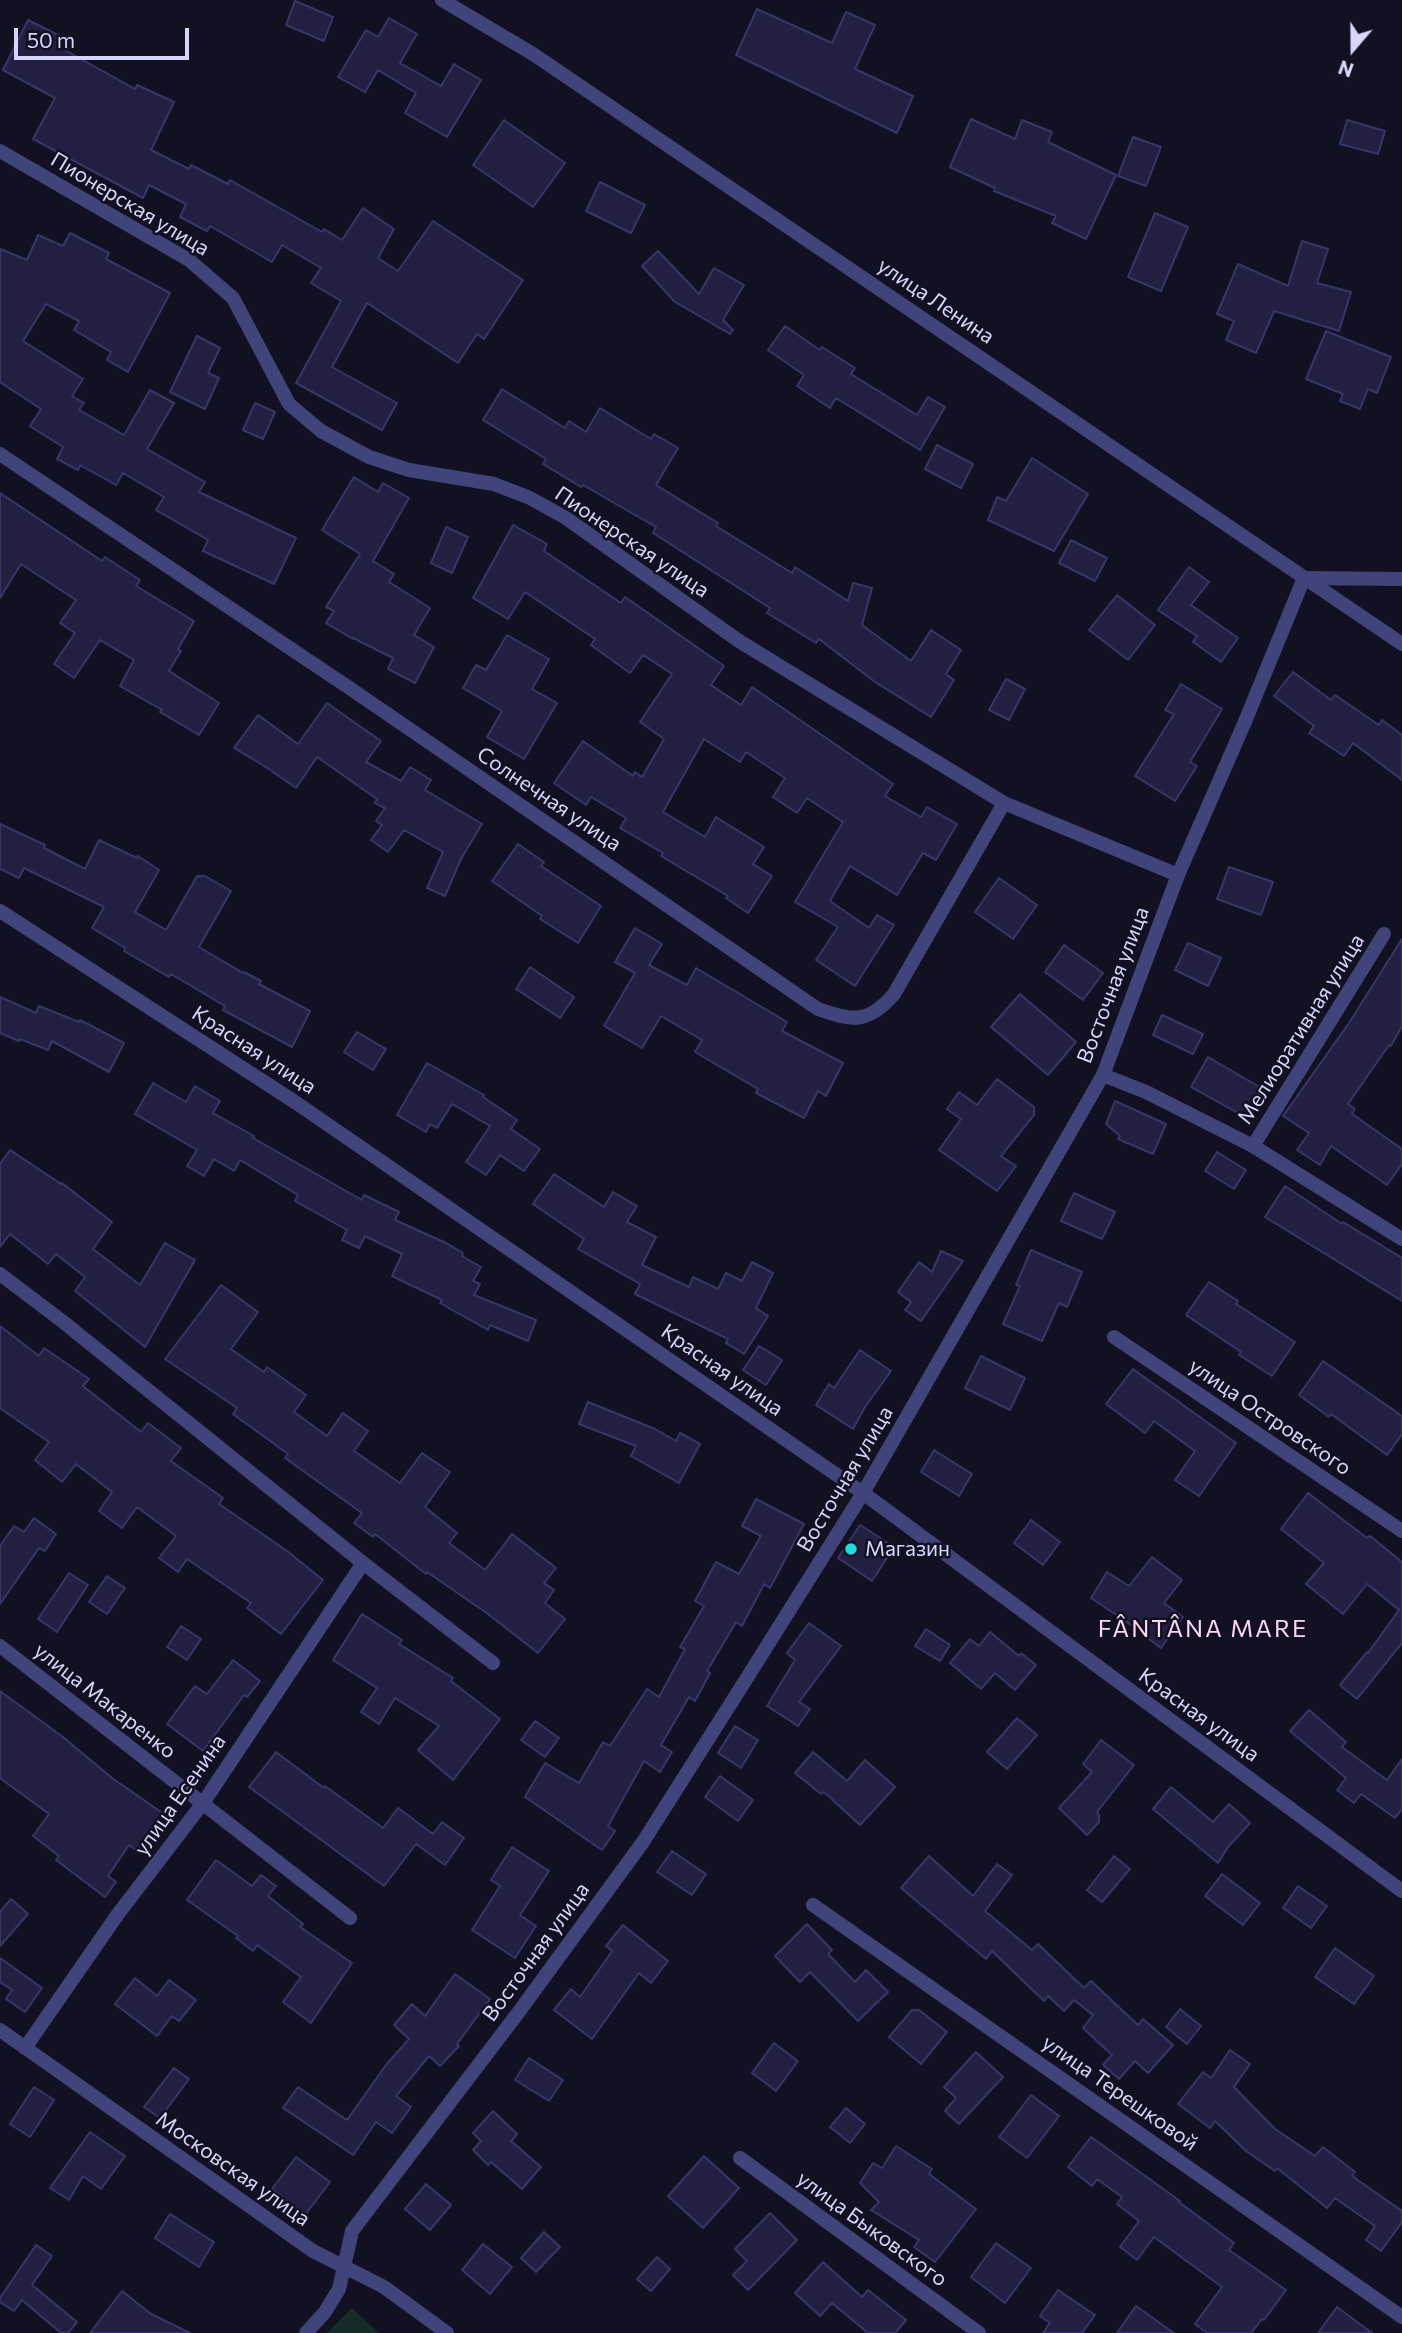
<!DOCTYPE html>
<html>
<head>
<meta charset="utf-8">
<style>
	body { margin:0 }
	#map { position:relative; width:1402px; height:2333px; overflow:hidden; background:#121121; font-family:Commissioner,sans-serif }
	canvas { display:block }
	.north { position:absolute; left:1318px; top:14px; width:70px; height:70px; -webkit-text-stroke:5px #121121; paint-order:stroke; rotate:200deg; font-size:19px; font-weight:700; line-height:28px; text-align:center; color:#d7d6fa }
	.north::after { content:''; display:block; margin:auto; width:24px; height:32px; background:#d7d6fa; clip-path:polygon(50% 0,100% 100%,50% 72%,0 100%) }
	.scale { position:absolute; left:14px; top:28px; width:175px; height:32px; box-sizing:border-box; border:4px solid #d7d6fa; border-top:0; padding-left:9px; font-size:21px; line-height:24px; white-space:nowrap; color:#d7d6fa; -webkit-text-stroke:5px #121121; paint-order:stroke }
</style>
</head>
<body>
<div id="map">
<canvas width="1402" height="2333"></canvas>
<div class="north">N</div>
<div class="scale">50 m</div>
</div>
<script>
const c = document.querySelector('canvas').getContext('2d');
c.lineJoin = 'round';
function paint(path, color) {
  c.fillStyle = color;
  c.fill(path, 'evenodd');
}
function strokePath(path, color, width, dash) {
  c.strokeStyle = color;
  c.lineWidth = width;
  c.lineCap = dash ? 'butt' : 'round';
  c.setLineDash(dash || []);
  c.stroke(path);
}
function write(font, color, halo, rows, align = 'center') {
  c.font = font + ' Commissioner,sans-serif';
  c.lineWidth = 5;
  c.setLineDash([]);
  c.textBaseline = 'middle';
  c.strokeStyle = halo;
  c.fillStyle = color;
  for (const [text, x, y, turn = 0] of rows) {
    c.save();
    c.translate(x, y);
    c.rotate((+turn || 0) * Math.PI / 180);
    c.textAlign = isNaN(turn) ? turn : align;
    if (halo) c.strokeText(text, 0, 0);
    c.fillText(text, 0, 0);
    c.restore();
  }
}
const green = new Path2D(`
	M352 2308 379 2333H327Z`);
const building = new Path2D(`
	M295 1 333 17 324 41 286 25Z
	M757 9 832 43 846 12 875 25 855 69 913 96 897 133 736 55Z
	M389 18 417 34 400 63 441 86 454 64 481 80 447 137 405 113 416 93 378 70 365 92 338 77 366 30 378 37Z
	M28 20 68 40 63 49 135 89 137 85 174 102 151 150 189 169 191 165 228 184 230 180 322 232 324 229 342 240 363 208 394 229 378 258 398 271 433 221 523 280 484 339 477 334 458 363 367 303 332 367 397 403 382 430 296 383 341 301 311 283 321 268 282 245 272 262 210 226 207 231 180 217 186 204 149 185 143 198 33 139 55 98 3 70Z
	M971 119 1015 139 1022 120 1052 132 1048 142 1116 175 1086 239 1052 223 1056 216 994 191 995 188 950 167Z
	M504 120 565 163 533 207 473 165Z
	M1347 120 1385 131 1378 154 1340 144Z
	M1133 137 1161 147 1146 186 1118 176Z
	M600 182 645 205 631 233 586 211Z
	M1155 213 1188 227 1161 291 1128 277Z
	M70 233 109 253 106 259 170 293 128 372 107 360 111 352 74 330 79 321 46 304 23 341 83 379 72 396 84 403 79 410 124 435 150 390 174 403 147 449 205 482 199 492 296 538 274 584 203 551 208 540 156 510 164 497 123 473 116 485 80 465 78 470 57 459 63 447 30 426 41 409 0 382V249L27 260 38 235 63 246Z
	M1302 241 1328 249 1317 283 1351 292 1339 331 1274 311 1256 353 1226 340 1234 321 1217 314 1238 264 1288 286Z
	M658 251 699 294 714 268 744 285 723 320 733 330 730 334 675 302 642 266Z
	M785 326 820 350 822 347 855 368 851 374 917 415 928 397 945 407 920 450 836 398 830 408 797 386 804 375 768 350Z
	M1326 331 1391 357 1377 393 1368 389 1360 409 1340 401 1343 394 1306 379Z
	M197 336 220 348 208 373 219 378 205 409 170 392Z
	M502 389 565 428 569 421 586 432 600 408 651 439 654 434 678 448 656 485 718 523 716 526 792 573 795 567 848 601 853 583 872 588 862 625 911 661 931 630 961 650 946 674 954 680 931 717 875 682 819 639 816 643 767 613 770 608 653 533 656 527 583 485 581 487 543 464 546 459 483 420Z
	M255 403 275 412 263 439 243 430Z
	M937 445 973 464 961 488 925 469Z
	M1032 458 1088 494 1054 551 988 520 997 497 1006 501Z
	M354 477 378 492 383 483 409 498 373 561 394 574 389 582 430 608 414 635 434 647 415 683 388 669 393 658 353 638V639L326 623 334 611 326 607 360 554 322 530Z
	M0 493 102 561 105 557 140 580 136 586 194 621 178 649 181 651 169 671 219 703 199 735 160 712 162 710 120 686 134 660 100 640 74 678 54 664 75 633 60 623 76 600 21 564 0 598Z
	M513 525 547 544 544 551 621 603 625 597 724 666 711 685 741 705 752 687 893 784 885 796 921 817 927 807 957 824 936 860 923 853 897 895 850 866 830 901 869 928 877 915 894 925 855 986 816 960 838 927 795 902 843 822 807 798 797 813 773 797 785 778 746 752 740 762 704 739 663 812 705 837 716 817 764 847 753 864 772 876 748 913 726 898 728 896 661 856 663 853 620 828 626 818 591 797 586 805 554 783 583 741 633 776 635 772 642 777 664 739 640 722 672 674 643 655 630 673 591 645 595 639 525 592 508 619 473 598Z
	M446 527 468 537 452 573 431 563Z
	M1071 540 1107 558 1095 581 1059 563Z
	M1189 567 1209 582 1191 605 1238 638 1221 662 1193 642 1197 636 1158 610Z
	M1117 595 1155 625 1128 660 1089 630Z
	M507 635 549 659 532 689 557 703 524 759 487 737 502 711 463 688 476 665 486 670Z
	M1293 672 1331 700 1335 695 1379 725 1382 720 1402 735V780L1353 743 1344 756 1309 733 1314 726 1274 696Z
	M1006 679 1025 689 1009 720 989 710Z
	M1181 684 1222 709 1190 762 1197 766 1175 801 1135 776 1174 714 1165 710Z
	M327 703 381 741 366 762 401 781 410 767 431 780 425 790 482 824 461 859 445 896 427 888 443 852 404 830 388 852 371 840 382 825 376 821 385 808 375 803 377 799 317 757 296 788 266 767 234 748 258 715 298 744Z
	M0 824 45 845 44 848 85 869 99 840 137 858 138 856 159 870 135 912 166 930 197 876H205L231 891 199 947 243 973 244 972 261 981 259 984 310 1011 292 1047 223 1010 225 1006 171 974 169 977 124 951 125 948 92 928 104 907 24 868 19 878 0 869Z
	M518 844 544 862 541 866 601 906 578 943 540 919 542 916 492 881Z
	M1229 867 1273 882 1261 915 1217 899Z
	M999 878 1037 905 1013 939 975 912Z
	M635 928 662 944 649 965 687 985 696 968 787 1022 782 1031 843 1063 826 1096 818 1091 804 1118 756 1093 758 1089 695 1052 702 1040 661 1016 642 1048 604 1026 635 973 615 962Z
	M1402 939V1026L1391 1046 1389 1045 1348 1104 1355 1109 1352 1114 1402 1149V1164L1387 1185 1331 1146 1320 1165 1297 1150 1309 1133 1283 1116 1349 1023Z
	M1188 943 1221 958 1208 986 1175 970Z
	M1064 945 1103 973 1083 1000 1045 972Z
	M530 967 574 997 560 1018 516 989Z
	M1020 994 1076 1042 1048 1075 991 1027Z
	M0 997 36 1013 39 1006 79 1022 80 1020 124 1043 109 1072 52 1041 48 1050 20 1039 19 1041 0 1033Z
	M1162 1015 1203 1034 1193 1054 1153 1035Z
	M357 1032 386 1049 373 1070 344 1052Z
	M1208 1057 1263 1089 1247 1118 1191 1087Z
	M427 1063 484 1095 483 1097 517 1120 511 1129 540 1149 524 1171 500 1155 486 1175 466 1162 490 1126 452 1104 437 1128 430 1124 426 1132 397 1115Z
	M997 1079 1034 1107V1115L1001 1156 1016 1166 997 1191 939 1150 961 1119 947 1109 959 1092 977 1105Z
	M153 1083 186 1102 195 1086 220 1101 213 1113 254 1136 253 1138 362 1200 364 1195 399 1212 395 1220 446 1243 463 1253 462 1256 481 1267 473 1281 480 1284 474 1295 536 1320 528 1341 490 1325 488 1330 440 1303 442 1300 392 1276 402 1254 365 1236 359 1248 342 1240 347 1230 295 1201 298 1195 240 1160 234 1171 214 1159 204 1176 187 1166 197 1150 135 1114Z
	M1115 1101 1166 1124 1153 1154 1118 1139 1120 1136 1106 1124Z
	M10 1150 61 1184 62 1183 112 1222 93 1249 140 1285 165 1243 195 1260 145 1347 75 1291 85 1277 56 1254 48 1264 10 1234 0 1247V1164Z
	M1217 1152 1246 1170 1234 1189 1205 1171Z
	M554 1174 604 1207 613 1192 637 1206 627 1222 656 1237 642 1265 689 1287 693 1277 718 1289 726 1273 742 1281 752 1262 773 1273 756 1308 768 1316 744 1354 726 1343 728 1339 635 1294 640 1284 578 1249 584 1239 533 1204Z
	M1285 1186 1342 1224 1343 1222 1402 1258V1301L1265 1217Z
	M1074 1193 1115 1212 1102 1239 1061 1221Z
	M1031 1250 1082 1272 1067 1307 1059 1303 1042 1341 1003 1324 1020 1286 1016 1285Z
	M941 1251 963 1261 921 1321 905 1310 911 1302 898 1292 919 1262 932 1272Z
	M1209 1282 1238 1301 1236 1304 1295 1342 1272 1376 1239 1355 1241 1352 1186 1315Z
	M221 1285 258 1312 231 1349 264 1372 267 1367 306 1395 294 1412 327 1436 343 1413 368 1431 354 1451 400 1483 422 1453 450 1472 425 1507 457 1533 449 1543 485 1570 512 1534 556 1568 544 1583 554 1590 545 1603 565 1619 538 1653 488 1614 427 1572 426 1574 375 1534 373 1537 354 1523 362 1513 285 1458 288 1454 233 1414 237 1408 165 1359Z
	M0 1326 39 1356 44 1348 89 1379 83 1386 141 1432 148 1423 181 1448 171 1461 223 1498 219 1504 287 1551 323 1580 281 1634 247 1608 251 1603 187 1559 178 1572 159 1558 176 1536 137 1507 122 1528 99 1511 112 1492 76 1464 62 1482 35 1460 49 1442 0 1408Z
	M759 1346 782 1360 766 1385 743 1370Z
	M860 1350 891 1371 865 1407 853 1429 816 1405 829 1384 834 1388Z
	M981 1356 1025 1378 1010 1410 965 1388Z
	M1323 1361 1402 1416V1434L1387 1455 1331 1414 1329 1417 1299 1395Z
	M1133 1369 1236 1443 1199 1496 1175 1480 1195 1451 1154 1421 1145 1433 1106 1404Z
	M588 1402 655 1429 676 1441 680 1433 700 1444 679 1483 631 1456 636 1446 579 1424Z
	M934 1450 972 1474 959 1496 921 1472Z
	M1308 1493 1367 1538 1370 1536 1402 1562V1643L1357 1699 1340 1685 1367 1652 1368 1653 1399 1610 1367 1584 1343 1614 1306 1584 1324 1563 1281 1529Z
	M756 1499 804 1524 770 1588 764 1584 742 1626 736 1622 707 1671 710 1673 695 1701 689 1697 661 1745 672 1752 660 1772 644 1761 608 1826 615 1831 602 1850 525 1797 545 1763 579 1783 603 1742 610 1746 647 1689 659 1697 685 1649 680 1647 704 1606 695 1601 716 1562 739 1574 761 1536 742 1526Z
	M34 1518 56 1534 45 1551 39 1548 0 1604V1546L14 1526 24 1532Z
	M1031 1520 1060 1542 1043 1565 1014 1543Z
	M860 1525 894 1547 872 1581 838 1558Z
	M1152 1557 1182 1580 1164 1603 1183 1617 1161 1648 1142 1634 1143 1633 1091 1598 1107 1572 1129 1586Z
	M69 1573 88 1585 57 1632 38 1619Z
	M107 1576 125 1588 107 1614 89 1602Z
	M362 1614 402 1640 399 1644 453 1678 451 1681 500 1719 453 1780 418 1750 439 1726 395 1698 379 1724 361 1712 377 1688 333 1660Z
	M809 1623 841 1646 799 1702 810 1709 798 1726 767 1706 795 1660 787 1653Z
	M181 1626 201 1639 187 1660 167 1647Z
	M926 1629 950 1645 940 1661 915 1646Z
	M990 1632 1019 1656 1021 1653 1036 1665 1015 1690 995 1673 981 1689 950 1663 970 1639 979 1646Z
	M233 1660 260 1681 247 1697 244 1695 203 1751 167 1724 195 1686 207 1694Z
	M0 1691 63 1737 112 1778 164 1814 137 1851 129 1845 108 1876 116 1882 105 1897 56 1860 59 1856 33 1836 49 1814 0 1778Z
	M1309 1710 1346 1742 1342 1747 1387 1780 1402 1759V1809L1395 1818 1361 1794 1354 1803 1337 1790 1346 1778 1290 1731Z
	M1017 1718 1037 1735 1007 1769 987 1752Z
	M535 1721 559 1738 545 1757 521 1740Z
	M735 1726 758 1740 741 1768 718 1753Z
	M1101 1740 1134 1765 1097 1812 1099 1815V1822L1087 1835 1059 1808 1092 1772 1083 1764Z
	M276 1752 324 1788 325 1786 383 1828 398 1808 433 1834 442 1822 464 1838 445 1865 416 1844 384 1886 249 1787Z
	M813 1752 847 1781 865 1760 895 1787 860 1825 824 1792 821 1794 795 1773Z
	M720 1776 753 1800 738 1821 705 1797Z
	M1171 1787 1213 1822 1229 1804 1250 1823 1228 1847 1218 1863 1153 1809Z
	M512 1847 549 1871 520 1915 536 1926 515 1958 472 1930 500 1886 491 1880Z
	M672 1851 706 1874 692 1895 657 1872Z
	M929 1856 973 1896 997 1864 1012 1875 985 1911 1032 1950 1038 1944 1084 1988 1091 1981 1138 2025 1143 2019 1173 2045 1148 2073 1135 2061 1119 2079 1103 2065 1112 2055 1083 2028 1093 2015 1074 2000 1064 2011 1048 1996 1044 2001 992 1951 986 1959 901 1888Z
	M1114 1856 1130 1869 1102 1902 1087 1890Z
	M216 1860 252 1886 261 1875 276 1886 268 1896 303 1924 300 1927 352 1963 311 2023 283 2002 301 1977 257 1945 253 1951 236 1938 238 1936 187 1900Z
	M1222 1874 1260 1903 1243 1925 1205 1896Z
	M1298 1886 1327 1906 1311 1928 1283 1908Z
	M11 1899 28 1914 0 1946V1912Z
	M807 1924 832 1950 828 1954 855 1982 866 1970 888 1992 858 2021 810 1972 800 1982 775 1956Z
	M623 1925 668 1961 651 1983 639 1973 592 2039 554 2010 571 1989 580 1997 612 1951 606 1946Z
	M1335 1948 1374 1976 1354 2004 1315 1977Z
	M0 1958 42 1988 25 2012 6 1999 12 1990 0 1982Z
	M455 1974 490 1999 457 2044 459 2046 440 2066 429 2056 396 2096 411 2107 392 2133 376 2122 353 2155 283 2108 298 2087 347 2120 386 2065 409 2039 394 2025 412 2004 425 2016Z
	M135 1978 157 1996 169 1980 196 2000 179 2021 172 2016 157 2036 115 2004Z
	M1180 2009 1201 2026 1187 2044 1166 2027Z
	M912 2010H919L947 2032 921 2064 889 2037Z
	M774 2043 798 2061 776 2091 752 2073Z
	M1230 2050 1250 2064 1234 2087 1275 2129 1315 2156 1323 2147 1355 2172 1352 2176 1402 2211V2222L1381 2251 1366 2240 1375 2226 1335 2198 1327 2208 1277 2168 1275 2171 1246 2151 1215 2121 1210 2128 1178 2104 1203 2072 1211 2078Z
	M976 2052 1003 2077 959 2124 945 2111 956 2098 944 2087Z
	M529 2058 563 2080 549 2101 515 2080Z
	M174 2068 189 2079 160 2118 144 2107Z
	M34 2087 54 2100 30 2137 10 2124Z
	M1031 2095 1059 2116 1027 2158 999 2137Z
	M846 2108 865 2124 850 2143 830 2127Z
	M493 2111 517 2134 511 2141 541 2167 522 2189 491 2162 488 2165 473 2150 481 2141 473 2133Z
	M90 2132 125 2156 101 2189 83 2176 69 2200 50 2188Z
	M1091 2137 1180 2201 1179 2202 1234 2243 1229 2250 1286 2290 1264 2320 1262 2319 1251 2333H1207L1195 2324 1222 2287 1154 2237 1137 2260 1120 2247 1139 2221 1117 2204 1122 2197 1097 2179 1092 2186 1068 2167Z
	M896 2146 932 2169 929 2174 976 2209 935 2262 914 2247 919 2240 871 2210 879 2202 860 2183 873 2163 882 2168Z
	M704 2156 739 2188 703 2228 668 2196Z
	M296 2157 330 2182 305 2215 272 2189Z
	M426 2184 451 2205 430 2230 405 2209Z
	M770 2213 797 2240 748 2290 733 2275 747 2261 735 2249Z
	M170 2214 214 2242 199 2267 155 2238Z
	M544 2232 560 2247 536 2272 521 2258Z
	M996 2243 1031 2268 1005 2303 971 2277Z
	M483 2244 512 2267 490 2294 462 2270Z
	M36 2245 52 2256 32 2285 77 2322 68 2333H61L22 2300 14 2311 0 2302V2298Z
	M657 2257 670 2269 651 2291 637 2279Z
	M823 2262 862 2297 868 2290 906 2320 895 2333H868L832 2303 820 2316 795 2293Z
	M1058 2290 1095 2315 1082 2333H1043L1050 2323 1040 2316Z
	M122 2291 151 2314 190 2333H90Z
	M1136 2306 1174 2333H1117Z
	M1337 2307 1372 2333H1318Z`);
const minor = new Path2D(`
	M0 151 189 260 233 298 289 404 321 431 369 457 409 470 494 484 530 498 566 518 739 641 1004 803 1178 875
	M0 454 351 689 818 1009C854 1022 869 1023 894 994L1004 803
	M0 911 295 1102 863 1493 1402 1891
	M1103 1075 1146 1092 1253 1146 1402 1239
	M1253 1146 1384 934
	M0 1274 62 1321 363 1563 203 1803 118 1914 25 2048
	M1114 1337 1402 1531
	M363 1563 493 1663
	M0 1646 350 1918
	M813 1905 1402 2317
	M0 2030 313 2251 384 2287 447 2333
	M740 2158 979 2333
	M306 2333 325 2312 339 2289 352 2231 518 2013 643 1842 745 1681 863 1493 1103 1075 1178 875 1244 724 1304 578 1402 579`);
const tertiary = new Path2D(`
	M442 0 533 54 1402 644`);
const markers = [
	[851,1549,7,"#1cdee0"]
];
const streetNames = [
	["Пионерская улица",130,204,31],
	["улица Ленина",936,301,34],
	["Пионерская улица",632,542,34],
	["Солнечная улица",549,799,34],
	["Восточная улица",1113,985,-69],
	["Мелиоративная улица",1301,1029,-58],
	["Красная улица",254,1050,33],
	["Красная улица",722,1370,35],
	["улица Островского",1270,1417,34],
	["Восточная улица",845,1479,-59],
	["улица Макаренко",105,1701,38],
	["Красная улица",1199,1715,36],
	["улица Есенина",180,1795,-55],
	["Восточная улица",536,1952,-54],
	["улица Терешковой",1120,2093,35],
	["Московская улица",233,2169,35],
	["улица Быковского",872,2229,36]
];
const poiNames = [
	["Магазин",865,1549]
];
const quarterNames = [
	["FÂNTÂNA MARE",1203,1629]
];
paint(green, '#142b28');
paint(building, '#231f40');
strokePath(building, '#393469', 2);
strokePath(minor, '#41447b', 14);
strokePath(tertiary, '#41447b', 14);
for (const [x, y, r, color] of markers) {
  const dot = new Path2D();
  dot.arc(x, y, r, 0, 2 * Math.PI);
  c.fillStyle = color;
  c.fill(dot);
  strokePath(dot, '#121121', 2.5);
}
write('21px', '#d7d6fa', '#121121', streetNames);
write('21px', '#d7d6fa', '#121121', poiNames, 'left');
c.letterSpacing = '2px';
write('24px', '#fad8f1', '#121121', quarterNames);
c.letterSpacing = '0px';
</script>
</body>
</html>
